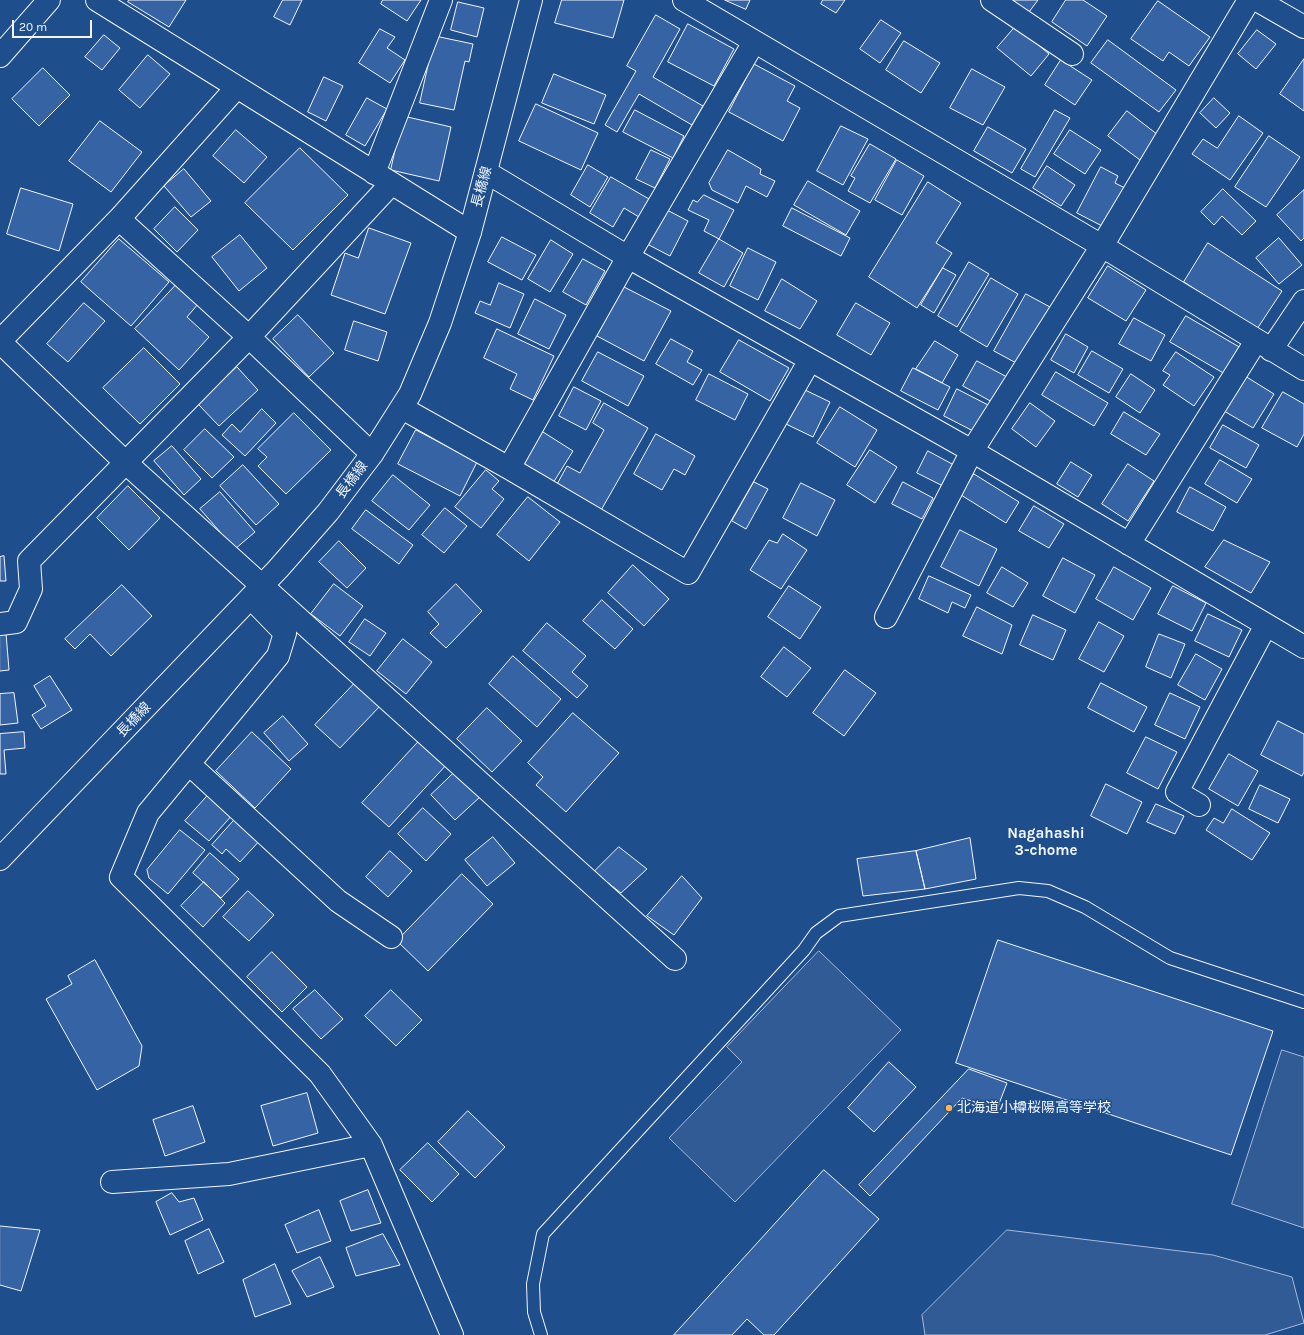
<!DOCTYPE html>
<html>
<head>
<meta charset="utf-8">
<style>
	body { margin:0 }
	#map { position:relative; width:1304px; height:1335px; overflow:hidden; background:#1f4e8c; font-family:Karla,sans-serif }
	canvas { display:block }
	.scale { position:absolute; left:12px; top:20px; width:80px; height:18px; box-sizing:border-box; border:2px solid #f2f6ff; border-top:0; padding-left:5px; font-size:12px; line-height:14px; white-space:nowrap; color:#f2f6ff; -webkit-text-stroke:3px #1f4e8c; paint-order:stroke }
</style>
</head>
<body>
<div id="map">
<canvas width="1304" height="1335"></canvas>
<div class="scale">20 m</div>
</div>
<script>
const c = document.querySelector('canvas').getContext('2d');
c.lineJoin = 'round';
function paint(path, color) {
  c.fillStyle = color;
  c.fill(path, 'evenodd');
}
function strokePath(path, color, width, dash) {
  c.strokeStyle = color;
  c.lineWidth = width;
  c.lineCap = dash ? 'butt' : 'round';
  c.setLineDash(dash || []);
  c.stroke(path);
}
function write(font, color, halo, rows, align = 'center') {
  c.font = font + ' Karla,"Noto Sans JP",sans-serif';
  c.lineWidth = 3;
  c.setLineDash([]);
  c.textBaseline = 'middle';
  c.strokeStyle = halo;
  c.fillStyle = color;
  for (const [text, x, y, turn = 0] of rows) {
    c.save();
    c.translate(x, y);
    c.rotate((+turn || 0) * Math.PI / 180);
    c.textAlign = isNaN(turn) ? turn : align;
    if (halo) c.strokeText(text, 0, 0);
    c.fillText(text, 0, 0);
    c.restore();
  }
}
const built = new Path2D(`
	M819 951 901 1030 735 1202 669 1138 742 1062 727 1047Z
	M1282 1050 1304 1057V1228L1232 1204Z
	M1007 1230 1213 1255 1292 1277 1304 1323 1265 1335H925L922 1315Z`);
const building = new Path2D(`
	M129 0H186L169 27 128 2Z
	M283 0H302L290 25 274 17Z
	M383 0H421L407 21 381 4Z
	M562 0H624L613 38 555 23Z
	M725 0H750L746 9Z
	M823 0H845L836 13 821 4Z
	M1013 0H1038L1029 12Z
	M1066 0H1083L1107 16 1087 46 1052 22Z
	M1158 1 1210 37 1189 66 1169 52 1163 61 1131 39Z
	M458 2 484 8 477 37 451 30Z
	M656 15 680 29 653 77 703 106 692 125 639 94 617 132 605 125 636 71 627 66Z
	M881 20 901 33 880 63 860 49Z
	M688 24 734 49 714 86 668 62Z
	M1016 26 1049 54 1031 76 997 48Z
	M380 29 395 37 387 48 405 60 390 83 359 63Z
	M1257 30 1276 44 1256 69 1238 54Z
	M104 35 120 48 102 70 85 57Z
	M435 36 473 44 469 62 465 61 454 110 420 103Z
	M1108 40 1176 90 1159 112 1091 63Z
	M904 41 940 63 921 93 886 70Z
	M148 55 170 74 140 108 119 90Z
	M1304 59V111L1280 94Z
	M1061 60 1092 80 1075 105 1045 85Z
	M754 64 795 86 787 101 800 108 783 141 729 112Z
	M43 68 70 95 39 126 12 99Z
	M972 69 1005 87 983 125 950 108Z
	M554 74 606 95 594 124 542 103Z
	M324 77 343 86 326 121 308 112Z
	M367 98 387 109 365 146 346 135Z
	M1214 98 1230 113 1216 128 1200 113Z
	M536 104 598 133 581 170 519 141Z
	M635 110 684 136 673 158 623 132Z
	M1055 110 1070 118 1035 177 1021 169Z
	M1127 111 1158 135 1140 160 1108 136Z
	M403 116 451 127 439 181 391 170Z
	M1239 116 1263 133 1230 180 1192 154 1203 139 1217 148Z
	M100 121 142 152 111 192 69 161Z
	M841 126 868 139 843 185 817 171Z
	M988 127 1026 149 1012 173 974 151Z
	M236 130 267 157 244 183 213 156Z
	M1070 130 1101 150 1085 174 1054 154Z
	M1269 136 1300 157 1266 207 1235 187Z
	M870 144 896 159 870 203 848 191 855 178 851 176Z
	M300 148 348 195 293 250 245 203Z
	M651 150 670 159 655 188 636 179Z
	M728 150 761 169 760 174 775 181 767 197 746 186 738 203 712 190 709 183Z
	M897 160 924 176 902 215 875 200Z
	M588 165 608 177 590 207 571 195Z
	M1047 166 1075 185 1061 206 1033 188Z
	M1101 167 1118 176 1115 183 1125 188 1106 228 1077 213Z
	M184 169 211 201 191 217 164 186Z
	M611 177 649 199 639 217 624 208 613 227 590 213Z
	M808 181 860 211 846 235 794 205Z
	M928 182 961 203 936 243 952 253 917 308 869 277Z
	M21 188 73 204 59 251 7 234Z
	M1223 189 1256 221 1242 235 1222 216 1214 225 1201 212Z
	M1304 190V238L1301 241 1277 215Z
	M704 195 734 210 719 239 704 231 709 220 688 210 693 200 697 202Z
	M175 207 198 230 177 252 154 229Z
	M792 208 850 238 841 256 783 226Z
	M667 210 688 221 670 256 649 245Z
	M369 228 411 243 385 314 331 295 345 253 358 258Z
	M240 235 267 268 239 291 212 257Z
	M502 237 536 255 522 280 488 262Z
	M1279 238 1302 265 1279 284 1256 258Z
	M119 239 169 282 131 326 81 282Z
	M719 239 743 253 724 287 699 273Z
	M551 240 573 254 550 292 528 279Z
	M1208 243 1282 291 1257 329 1184 282Z
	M748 248 776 262 758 300 730 286Z
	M583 259 605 271 586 305 563 292Z
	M969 262 989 274 957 327 938 316Z
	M1108 266 1146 290 1126 321 1088 298Z
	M943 268 956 275 934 313 921 305Z
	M991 278 1018 294 987 347 960 331Z
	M782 279 817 301 800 329 765 311Z
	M499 283 524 294 510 328 475 313 480 301 490 305Z
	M177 284 198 304 187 317 209 337 179 370 135 329Z
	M624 287 671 311 644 361 597 336Z
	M1026 294 1050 307 1018 364 994 351Z
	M535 299 566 315 549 349 518 334Z
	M84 303 105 321 68 362 47 344Z
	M856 303 890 323 871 355 837 335Z
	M298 315 334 353 309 377 273 339Z
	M1186 316 1241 348 1225 374 1170 342Z
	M1134 318 1165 335 1151 361 1119 344Z
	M354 321 387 332 378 361 345 350Z
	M497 329 554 356 533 400 510 389 517 374 484 358Z
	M1066 334 1088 347 1074 373 1051 360Z
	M671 339 693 351 687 362 702 370 693 385 656 364Z
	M739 340 789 368 770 401 720 372Z
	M935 341 958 355 942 383 916 369Z
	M144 348 180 384 140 424 103 388Z
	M1092 351 1123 369 1109 393 1078 375Z
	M598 352 644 376 628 406 582 381Z
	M1176 352 1214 377 1194 406 1163 385 1170 375 1163 371Z
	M977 361 1007 377 994 403 963 386Z
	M237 367 258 390 219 426 198 404Z
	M913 368 950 387 938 410 901 391Z
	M1056 372 1108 403 1094 426 1042 395Z
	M709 374 748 394 735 420 696 400Z
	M1131 374 1155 390 1140 413 1116 397Z
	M1245 376 1274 394 1253 428 1224 411Z
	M574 387 601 401 586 430 559 416Z
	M803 389 830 402 813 437 786 424Z
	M957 389 992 407 979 434 944 416Z
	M1283 392 1304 404V434L1297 447 1262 428Z
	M604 403 648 428 600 512 556 486 567 466 580 473 604 430 593 423Z
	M1030 403 1055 421 1036 447 1012 429Z
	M840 407 877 430 855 467 817 443Z
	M262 409 276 423 245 456 222 435 232 424 240 432Z
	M1124 412 1160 434 1146 455 1111 434Z
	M294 413 331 450 286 494 258 466 267 457 258 449Z
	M1223 425 1259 445 1246 468 1210 448Z
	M205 429 234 457 212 478 184 450Z
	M416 430 477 462 460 496 398 464Z
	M543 432 573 451 553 483 523 464Z
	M656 434 695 456 685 475 674 469 662 490 634 474Z
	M172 446 201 479 184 495 154 461Z
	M870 450 897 467 875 503 847 485Z
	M928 451 954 465 943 486 917 473Z
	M1220 460 1252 479 1237 503 1205 484Z
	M1071 462 1092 475 1078 497 1057 484Z
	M1128 464 1154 481 1128 521 1102 504Z
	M243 465 279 504 256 525 220 486Z
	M486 470 499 481 492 489 504 499 481 528 455 507Z
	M974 474 1019 502 1006 523 961 495Z
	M393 475 430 505 409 530 372 501Z
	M754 482 768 489 746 529 732 521Z
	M903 482 933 498 922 519 892 504Z
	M801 483 835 500 817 536 783 518Z
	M128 486 160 518 129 550 97 518Z
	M1190 487 1226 507 1213 531 1177 512Z
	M220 492 255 532 235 549 200 509Z
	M528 497 560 522 529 561 497 535Z
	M1034 506 1064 524 1049 548 1019 531Z
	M445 508 467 526 444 553 422 535Z
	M366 510 413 545 399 564 352 529Z
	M960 530 997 549 979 586 941 567Z
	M783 534 807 550 781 589 750 570 769 540 777 543Z
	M1224 540 1270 562 1251 593 1205 567Z
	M339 541 366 568 347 588 319 562Z
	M4 556 6 581H0V557Z
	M1063 558 1095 575 1075 613 1043 596Z
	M633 565 669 599 644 626 608 593Z
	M1002 567 1028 583 1013 607 987 593Z
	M1114 567 1151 588 1133 620 1096 599Z
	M929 576 971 595 965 608 952 602 948 613 919 599Z
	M334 584 363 606 340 636 311 614Z
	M456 584 482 611 446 648 430 633 439 624 428 612Z
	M122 585 152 616 111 656 90 634 75 649 65 639Z
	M789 586 821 607 800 639 768 617Z
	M1173 586 1206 603 1192 631 1158 614Z
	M602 600 633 629 615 649 583 621Z
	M977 607 1012 625 1002 654 963 636Z
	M1208 614 1242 630 1229 657 1195 641Z
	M1033 615 1066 630 1053 660 1020 645Z
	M365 619 386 633 370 656 349 642Z
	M1099 622 1124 636 1104 672 1079 659Z
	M547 623 586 656 572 672 588 686 577 698 523 651Z
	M0 633H6L9 670 0 671Z
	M1159 634 1185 644 1171 678 1146 667Z
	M403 639 432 662 406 694 377 671Z
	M784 647 811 668 787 697 761 677Z
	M1196 654 1222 669 1205 700 1178 685Z
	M513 656 561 699 537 727 489 684Z
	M845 670 876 693 844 736 813 713Z
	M50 676 72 710 41 729 32 715 46 706 34 686Z
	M356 682 381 705 340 748 315 725Z
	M1101 683 1147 707 1134 732 1088 708Z
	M14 693 18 723 0 725V694Z
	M1170 693 1200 707 1185 739 1155 725Z
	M487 708 522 741 492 772 457 739Z
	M573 713 619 753 566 812 536 785 543 777 528 763Z
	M283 716 308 744 289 761 264 733Z
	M1278 721 1304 734V772L1302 776 1261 755Z
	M24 732 25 748 4 750 6 774H0V734Z
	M252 732 291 769 255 808 216 771Z
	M1146 737 1177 752 1158 789 1127 773Z
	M421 739 448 763 389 827 362 803Z
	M1229 754 1258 771 1238 806 1209 789Z
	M457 770 481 796 455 820 431 795Z
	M1106 784 1142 802 1127 834 1091 816Z
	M1260 785 1290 799 1278 823 1249 809Z
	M210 793 234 813 209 841 185 821Z
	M1156 804 1184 816 1175 834 1147 822Z
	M423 808 451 834 426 861 398 834Z
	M1232 809 1270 833 1252 860 1206 830 1214 818 1223 823Z
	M238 816 262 838 240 862 226 849 222 854 212 845Z
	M180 830 205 850 168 894 149 878 147 870Z
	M493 837 515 863 487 886 465 860Z
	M970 838 976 879 925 889 916 851Z
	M619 847 647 869 621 893 594 872Z
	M390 851 412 871 388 897 366 877Z
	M916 851 925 889 863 896 857 859Z
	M210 853 239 879 221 898 193 873Z
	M462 874 493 904 428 971 397 941Z
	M682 876 702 898 674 935 647 916Z
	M204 882 225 903 203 927 181 906Z
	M248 891 274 915 249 941 223 917Z
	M998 940 1273 1031 1231 1155 956 1063Z
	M272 952 307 987 282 1012 247 977Z
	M95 960 142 1046 139 1066 97 1090 46 999 72 984 68 976Z
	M315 990 343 1019 321 1039 293 1009Z
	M391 990 422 1020 396 1046 365 1016Z
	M889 1062 916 1087 874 1132 848 1108Z
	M969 1069 1007 1083 997 1109 962 1098 870 1196 859 1185Z
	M307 1093 318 1133 273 1146 261 1106Z
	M193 1106 205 1142 165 1156 153 1120Z
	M468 1111 505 1147 475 1178 438 1142Z
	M428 1143 459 1174 432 1202 400 1170Z
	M824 1170 879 1219 774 1335H764L747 1319 732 1335H674Z
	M368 1190 381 1223 351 1231 340 1201Z
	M172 1193 179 1202 194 1198 203 1220 170 1235 156 1202Z
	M319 1210 331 1241 297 1253 285 1225Z
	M0 1226 40 1230 21 1291 0 1285Z
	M209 1229 224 1262 198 1274 185 1241Z
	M383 1234 400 1265 356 1276 346 1248Z
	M320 1257 334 1287 307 1297 292 1271Z
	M275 1264 291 1304 255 1317 243 1280Z`);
const service = new Path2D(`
	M541 1335 534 1312 533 1284 543 1234 804 950 816 933 839 916 1019 888 1048 891 1085 907 1170 958 1304 1002`);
const minor = new Path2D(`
	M97 0 470 232
	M684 0 1102 246 1304 369
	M992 0 1072 54
	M1257 0 1304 27
	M0 56 49 0
	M486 172 628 257 972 451 1304 647
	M374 173 441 0
	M119 219 249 337 372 454
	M0 341 119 219 237 87
	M0 342 125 462 675 959
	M1271 350 1304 301
	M402 408 509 468 688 573 810 360
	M509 468 628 257 754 42
	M1129 544 1256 341
	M251 598 285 633 278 656 148 813 121 877 320 1074 371 1145 452 1335
	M886 617 972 451 1102 246 1249 0
	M0 624 16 622 31 589 29 561 249 337 391 184
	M189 764 338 901 391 937
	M1199 805 1177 792 1266 625
	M112 1182 229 1174 371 1145`);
const tertiary = new Path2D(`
	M0 859 278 569 328 512 372 454 410 394 440 323 470 232 531 0`);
const markers = [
	[949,1108,4,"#ffb74d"]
];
const streetNames = [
	["長橋線",482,187,-75],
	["長橋線",352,480,-53],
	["長橋線",134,720,-46]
];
const poiNames = [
	["北海道小樽桜陽高等学校",957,1108]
];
const neighbourhoodNames = [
	["Nagahashi",1046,834],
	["3-chome",1046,851]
];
paint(built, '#305b95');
strokePath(built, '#a8bbd7', 1);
paint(building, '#3563a3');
strokePath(building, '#f2f6ff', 1);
strokePath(service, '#f2f6ff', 14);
strokePath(minor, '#f2f6ff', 24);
strokePath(tertiary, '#f2f6ff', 24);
strokePath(service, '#1f4e8c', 12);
strokePath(minor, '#1f4e8c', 22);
strokePath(tertiary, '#1f4e8c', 22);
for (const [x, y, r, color] of markers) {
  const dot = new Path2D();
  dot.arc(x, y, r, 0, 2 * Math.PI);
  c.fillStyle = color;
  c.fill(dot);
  strokePath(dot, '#1f4e8c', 1.5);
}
write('14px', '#f2f6ff', '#1f4e8c', streetNames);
write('14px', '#f2f6ff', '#1f4e8c', poiNames, 'left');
write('bold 15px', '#f2f6ff', '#1f4e8c', neighbourhoodNames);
</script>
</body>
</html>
